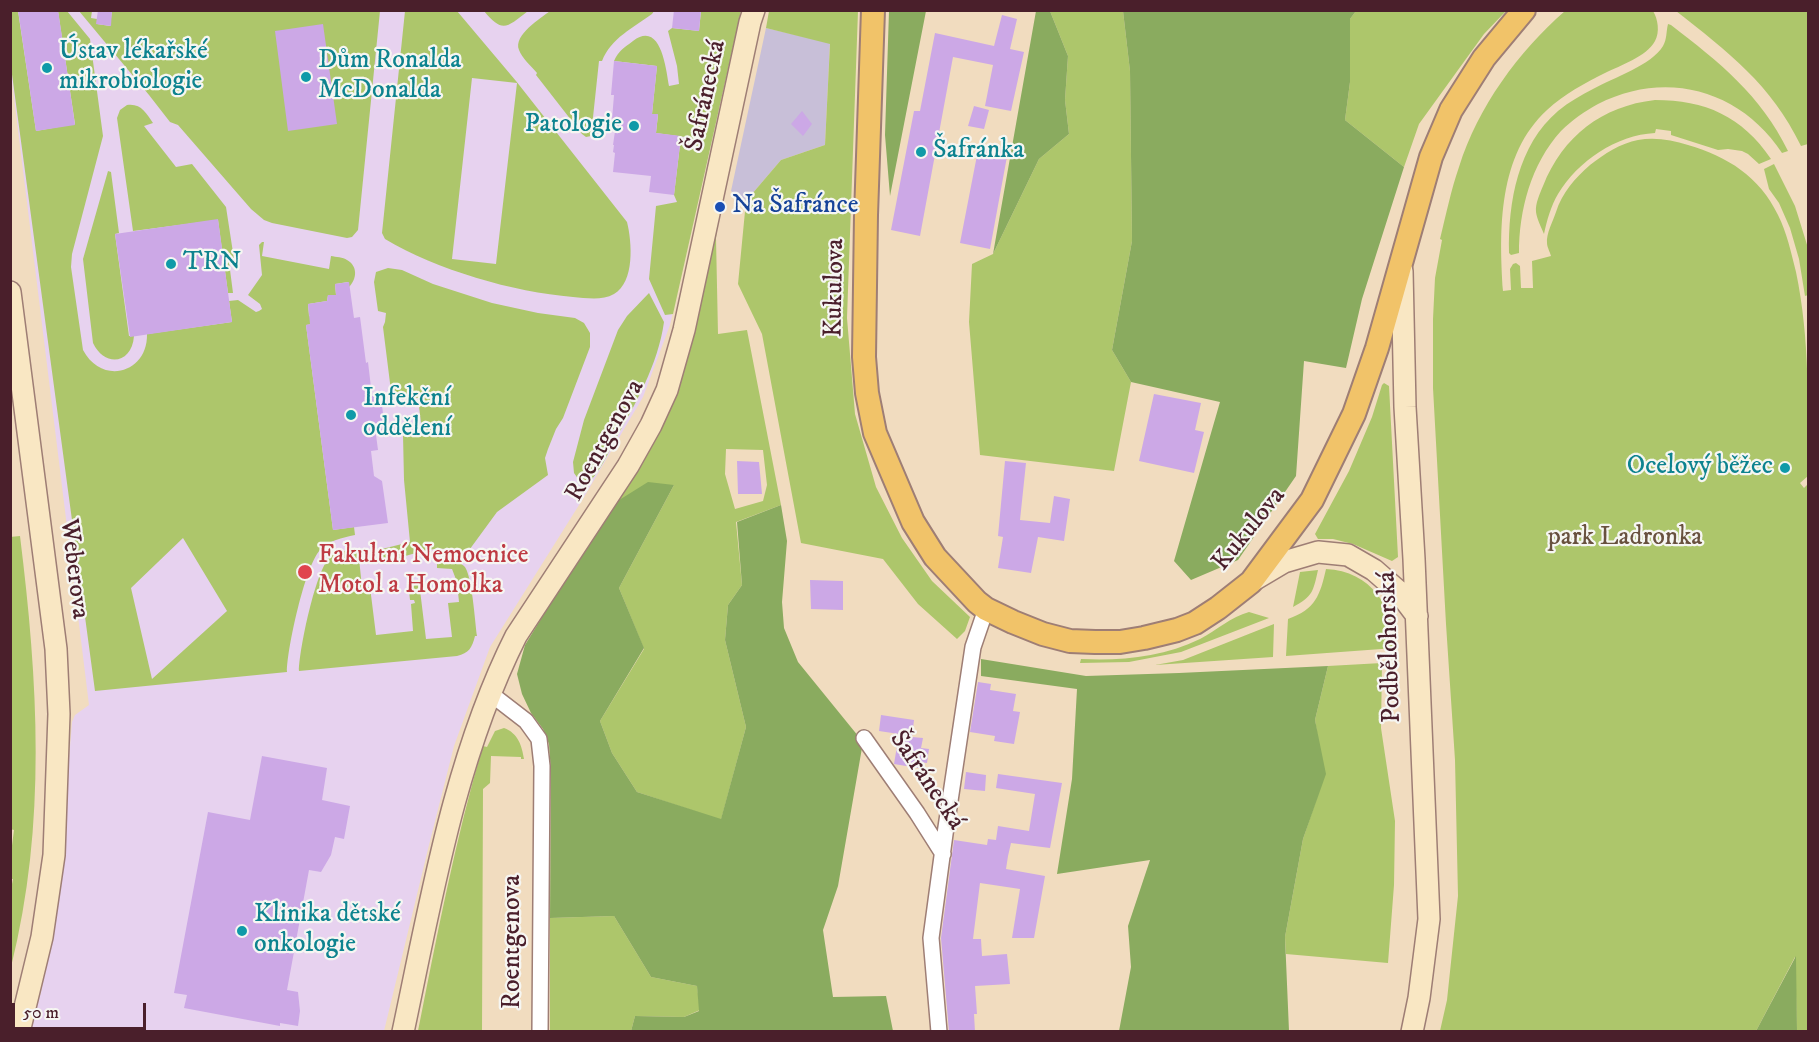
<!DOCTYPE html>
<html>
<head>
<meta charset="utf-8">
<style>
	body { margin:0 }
	#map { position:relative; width:1819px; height:1042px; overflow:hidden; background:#f1dcbf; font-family:"IM FELL DW Pica",serif }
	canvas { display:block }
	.frame { position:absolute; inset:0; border:12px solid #4a1f2b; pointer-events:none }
	.scale { position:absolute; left:12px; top:1003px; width:134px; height:27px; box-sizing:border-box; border:3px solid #4a1f2b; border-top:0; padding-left:8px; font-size:18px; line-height:21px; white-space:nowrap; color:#4a1f2b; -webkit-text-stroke:4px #f6f6f2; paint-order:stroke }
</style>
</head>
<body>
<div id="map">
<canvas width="1819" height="1042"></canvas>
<div class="frame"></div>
<div class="scale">50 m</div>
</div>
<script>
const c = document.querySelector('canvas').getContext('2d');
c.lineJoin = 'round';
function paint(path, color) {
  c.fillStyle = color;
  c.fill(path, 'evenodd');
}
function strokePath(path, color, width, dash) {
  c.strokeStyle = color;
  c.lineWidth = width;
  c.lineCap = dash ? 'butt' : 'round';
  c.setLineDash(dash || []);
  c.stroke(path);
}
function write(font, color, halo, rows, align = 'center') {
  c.font = font + ' "IM FELL DW Pica",serif';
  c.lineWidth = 4.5;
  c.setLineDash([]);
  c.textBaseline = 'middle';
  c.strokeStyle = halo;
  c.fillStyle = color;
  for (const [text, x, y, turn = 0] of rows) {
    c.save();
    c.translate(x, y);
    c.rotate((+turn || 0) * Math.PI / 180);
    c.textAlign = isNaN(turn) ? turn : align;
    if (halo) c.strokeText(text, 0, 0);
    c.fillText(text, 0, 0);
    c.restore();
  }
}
const built = new Path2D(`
	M10 11H741L670 325 643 397 584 497 490 647 454 746 428 849 384 1031H29L41 992 57 909 72 722 75 715 89 705 11 73Z`);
const industrial = new Path2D(`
	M766 28 830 43 825 145 781 160 746 201 731 191Z`);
const green = new Path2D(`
	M10 11H18L36 131 75 124 58 11H67L90 39 103 136 72 254 71 267 83 350C102 386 148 373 147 334L232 322 229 301 238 300 256 312 259 311 262 309 260 304 248 295 262 275 259 245 262 242H264L262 256 329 269 331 256C336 257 343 257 347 260 358 266 357 279 349 287L348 282 335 284 336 295H328L327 301 308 304 309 316 327 322 306 325 333 530 354 527 355 535C342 538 329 540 320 550 305 566 287 649 287 672L95 691 11 67ZM183 538 227 611 152 679 131 588Z
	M79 11H92L91 18 97 19V24L110 26 112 11H380L358 230 352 237 347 238 272 223 264 220 251 209 178 125 170 122 149 95Z
	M405 11H457L516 81 627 222C632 242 635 282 614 294 602 301 586 298 573 297 513 292 437 270 385 239L382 233ZM472 78 517 83 496 264 452 259Z
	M505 11H528C507 27 503 34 484 11Z
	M550 11H654L652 14C633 28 611 38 602 61H599L591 136 586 137 582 134 536 75 537 73C531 66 522 58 519 50 513 35 541 18 550 11Z
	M701 11H741L673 314 665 315 649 279 656 206 677 202 674 195 680 145H684L685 137 656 133 658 115 652 114 657 66 614 61C619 50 624 48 633 41 661 20 666 69 669 86L679 84 677 66 668 31 672 28 699 31Z
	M769 11H858L847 318 855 414 876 487 902 538 932 581 970 617 965 631 957 639 918 604 883 559 801 543 762 334 738 284 746 201 781 160 825 145 830 44 766 28Z
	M1050 11H1123L1130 71 1132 241 1112 350 1131 382 1114 471 980 455 969 322 972 264 993 254 1039 159 1069 134 1065 100 1068 56Z
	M1356 11H1506L1484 34 1419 124 1404 167 1345 120 1350 82V19Z
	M1565 11H1653C1658 19 1660 32 1655 41 1646 57 1621 65 1605 73 1585 83 1564 94 1547 110 1498 155 1499 229 1503 291L1511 290 1510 269 1513 264 1516 263 1520 266 1521 288H1533L1532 261 1551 256C1550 252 1547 247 1547 243 1546 234 1553 221 1556 212 1562 193 1575 178 1590 165 1604 154 1621 143 1638 140 1655 137 1672 140 1688 145 1728 157 1759 176 1778 215 1787 233 1791 252 1796 272 1810 339 1808 407 1808 476L1800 483 1804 488 1808 484V1031H1797L1795 957 1756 1031H1440L1447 1000 1458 896 1455 760 1446 624 1433 388V319L1435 278 1442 240 1440 239C1446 215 1451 190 1459 167 1478 107 1518 52 1565 11Z
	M1676 11H1808V144L1801 146C1771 84 1728 52 1676 11Z
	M1668 24 1671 25C1719 62 1761 95 1788 151L1782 153C1741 90 1666 69 1598 104 1585 111 1572 120 1561 131 1531 164 1519 210 1519 253L1511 255 1509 253C1508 202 1518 145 1558 111 1569 102 1581 95 1593 89 1613 78 1652 65 1663 46 1667 39 1666 32 1668 24Z
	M1655 100C1705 100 1742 116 1771 159L1759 164 1748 154 1742 151 1728 149 1718 150 1671 135V131L1656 129 1655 133C1616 135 1578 161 1558 194 1551 206 1547 220 1544 234 1541 227 1537 219 1536 212 1535 204 1540 193 1543 186 1563 136 1602 106 1655 100Z
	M127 105C141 103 146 113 153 123L144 126 176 167 192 164 226 207 234 259 229 262 233 293H228L218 220 133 231 117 118 120 110Z
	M1774 164 1795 206 1808 248V295L1805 296 1799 259 1790 228 1779 203 1769 189 1764 169Z
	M108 171 111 172 119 233 115 234 129 336H134C132 364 105 368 93 343L83 259Z
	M720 201 716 238 718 334 747 330 781 505 736 522 742 585 728 605 725 640 746 727 721 820 637 792 612 753 600 721 644 649 619 588 674 485 616 502C635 471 658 441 671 407 697 341 707 270 720 201ZM726 449 763 450 767 485 763 501 735 509 725 474Z
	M388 268 402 270 433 284 492 303 538 313 575 318 584 323 590 333V347L563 418 556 429 548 449 545 458 548 475 497 512 467 553C435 543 416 553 386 563 378 562 376 554 382 549L410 542 404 480 403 435 422 431 418 398 392 399 383 327 385 322 386 313 378 311 374 282 376 272Z
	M649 293 664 322C658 365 635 405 614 442 607 455 601 470 590 481L579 480 574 473 573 462 584 420 618 330 627 316Z
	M1384 383 1389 386 1398 557 1392 561 1353 544 1333 539H1318L1315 534 1349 471 1372 417 1382 385Z
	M20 536C38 681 47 824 11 967L10 894 13 879H11V853L14 830 10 829V537Z
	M358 549 362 587H370L376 635 413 631 411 604 415 603 414 600H410L408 582H419L426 639 452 637 448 603 459 602 457 582 452 569 437 568V559C447 559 456 559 464 566 472 573 475 623 477 636H475C472 648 469 653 457 656L299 671C299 651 316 567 331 556 339 551 349 550 358 549Z
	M1326 569C1371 571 1394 607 1395 648L1286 656 1288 619C1316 609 1320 595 1326 569Z
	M1318 570C1313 592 1313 596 1293 607L1300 572Z
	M1249 612 1269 618 1181 652 1129 662 1080 663 1081 659C1121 661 1163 657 1200 639 1217 630 1231 617 1249 612Z
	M1274 624 1273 657 1155 665 1183 660Z
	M1382 663 1381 728 1395 821 1394 885 1388 963 1286 954 1285 937 1303 839 1324 777 1315 720 1328 666Z
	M504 728C518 733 522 746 524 759H521V757L491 756 490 783 483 789 482 1031H418C437 936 455 840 483 746L487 747 495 731Z
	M614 916 651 977 697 986 700 1010 684 1017 635 1016 631 1031H550V918Z`);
const forest = new Path2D(`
	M889 11H926L890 196 885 135Z
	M1036 11H1050L1068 56 1065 100 1069 134 1039 159 993 254Z
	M1123 11H1356L1350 19V82L1345 120 1404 167 1362 299 1346 368 1304 361 1296 476 1238 560 1191 580 1174 561 1220 402 1131 382 1112 350 1132 241 1130 71Z
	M648 482 674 485 619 588 644 648 600 721 612 753 637 792 721 819 746 727 725 640 728 605 742 585 737 522 781 505 787 541 782 602 784 628 798 662 863 742 838 886 823 930 833 997 886 996 893 1031H631L635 1016 684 1017 699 1011 697 986 651 977 614 916 550 918 551 773 549 744 543 729 531 713 522 694 517 674 525 645 558 591 616 502Z
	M981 659 1086 676 1179 673 1328 666 1315 720 1326 774 1303 839 1285 937 1289 1031H1119L1131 967 1128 926 1150 860 1057 874 1072 779 1077 689 981 676Z
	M1796 956 1797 1031H1756Z`);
const building = new Path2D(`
	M18 10H58L75 125 36 131Z
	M98 10H112L111 26 96 24Z
	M674 10H701L699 31 672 28Z
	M1002 15 1017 19 1010 49 1024 52 1011 111 985 106 993 65 953 57 920 236 891 230 914 111H920L935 33 994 46Z
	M323 24 337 124 288 131 275 31Z
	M614 61 657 66 652 114H658L656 133 681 136 674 195 649 192 651 176 613 172 615 153 613 152 614 145H613L615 131H611L614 95H611Z
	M974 106 989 110 984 129 968 126Z
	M802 111 812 124 803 136 791 124Z
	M979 145 1008 151 990 249 960 243Z
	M218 219 232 322 130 337 115 234Z
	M349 282 354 318 360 317 366 363 368 362 372 396 381 395 385 433 376 435 378 450 371 451 374 476 382 481 388 523 333 530 306 325 310 324 308 304 327 301 328 295H336L335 284Z
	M1154 394 1201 403 1195 430 1204 432 1194 473 1139 461Z
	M737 461 759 462 762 494H738Z
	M1005 461 1026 463 1020 520 1050 523 1054 496 1070 499 1064 541 1038 537 1031 573 998 568 1003 537 998 536Z
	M810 580 843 581V610L811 609Z
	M978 682 991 684 990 690 1016 694 1013 711 1020 712 1014 744 994 741 995 736 970 732Z
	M881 715 914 720 912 737 923 738 921 748 929 749 927 763 919 762 918 768 894 764 899 734 879 731Z
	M262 756 327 768 322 800 350 806 344 839 335 837 331 855 321 872 309 870 287 990 298 992 300 1011 298 1026 280 1023V1026L184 1008 187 995 174 993 208 812 250 820Z
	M966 772 986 775 985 791 964 789Z
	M998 774 1062 783 1050 848 1011 843 1008 856 1006 869 1045 876 1034 938H1012L1020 889 980 883 973 939H981L982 956 1007 954 1010 984 975 986 977 1014H974L975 1032H949L941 938 954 840 987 845 988 839 996 840 998 826 1029 831 1035 794 996 788Z`);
const street = new Path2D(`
	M491 694 526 721 539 739 542 766 540 1032
	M864 738 917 813 943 854
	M939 1032 931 938 945 834 973 647 986 609`);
const secondary = new Path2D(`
	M1402 271 1405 407 1414 559 1429 919 1419 998 1412 1032
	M10 292 56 649 59 714 54 855 42 937 19 1032
	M1252 581 1284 562 1318 552 1348 555 1374 570 1398 591 1417 616
	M403 1032C431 900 455 757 516 636L628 466 651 425 667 390 684 330 750 22 754 10`);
const primary = new Path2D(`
	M873 10 866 215 864 357 867 393 875 433 913 522 935 557 977 602 986 609 1013 622 1043 634 1070 641 1095 642H1120L1144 638 1177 630 1195 623 1218 608 1251 582 1312 500 1354 414 1377 348 1431 157 1451 110 1484 58 1524 10`);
const markers = [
	[47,68,6,"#0f9aa8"],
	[306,77,6,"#0f9aa8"],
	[634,126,6,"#0f9aa8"],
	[921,152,6,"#0f9aa8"],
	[720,207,6,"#1a4fb4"],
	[171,264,6,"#0f9aa8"],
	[351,415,6,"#0f9aa8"],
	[1785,468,6,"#0f9aa8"],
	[305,572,8,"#e0444e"],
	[242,931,6,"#0f9aa8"]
];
const cultureNames = [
	["Ústav lékařské",59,53],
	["mikrobiologie",59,83],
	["Dům Ronalda",318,62],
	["McDonalda",318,92],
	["Patologie",622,126,"right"],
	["Šafránka",933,152],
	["TRN",183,264],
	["Infekční",363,400],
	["oddělení",363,430],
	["Ocelový běžec",1773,468,"right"],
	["Klinika dětské",254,916],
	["onkologie",254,946]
];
const streetNames = [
	["Šafránecká",707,96,-78],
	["Kukulova",836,288,-89],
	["Roentgenova",606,441,-61],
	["Kukulova",1250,530,-51],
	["Weberova",73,569,83],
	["Podbělohorská",1391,647,-92],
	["Šafránecká",926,781,56],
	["Roentgenova",514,942,-90]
];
const transitNames = [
	["Na Šafránce",732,207]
];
const parkNames = [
	["park Ladronka",1625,539]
];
const healthNames = [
	["Fakultní Nemocnice",318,557],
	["Motol a Homolka",318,587]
];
paint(built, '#e7d2ef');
paint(industrial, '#c8bfd8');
paint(green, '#adc66b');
paint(forest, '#8aab5f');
paint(building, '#cca8e6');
strokePath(street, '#9e7e75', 18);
strokePath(secondary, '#9e7e75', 24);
strokePath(primary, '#9e7e75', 26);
strokePath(street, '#fff', 15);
strokePath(secondary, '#f9e7c3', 21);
strokePath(primary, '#f1c369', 22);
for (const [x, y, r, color] of markers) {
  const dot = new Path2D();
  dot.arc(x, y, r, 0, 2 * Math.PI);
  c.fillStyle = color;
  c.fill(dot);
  strokePath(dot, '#f6f6f2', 2);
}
write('26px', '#0d838f', '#f6f6f2', cultureNames, 'left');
write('26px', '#4a1f2b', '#f6f6f2', streetNames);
write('26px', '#164399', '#f6f6f2', transitNames, 'left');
write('26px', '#68513e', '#f6f6f2', parkNames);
write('26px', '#be3a42', '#f6f6f2', healthNames, 'left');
</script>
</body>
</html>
